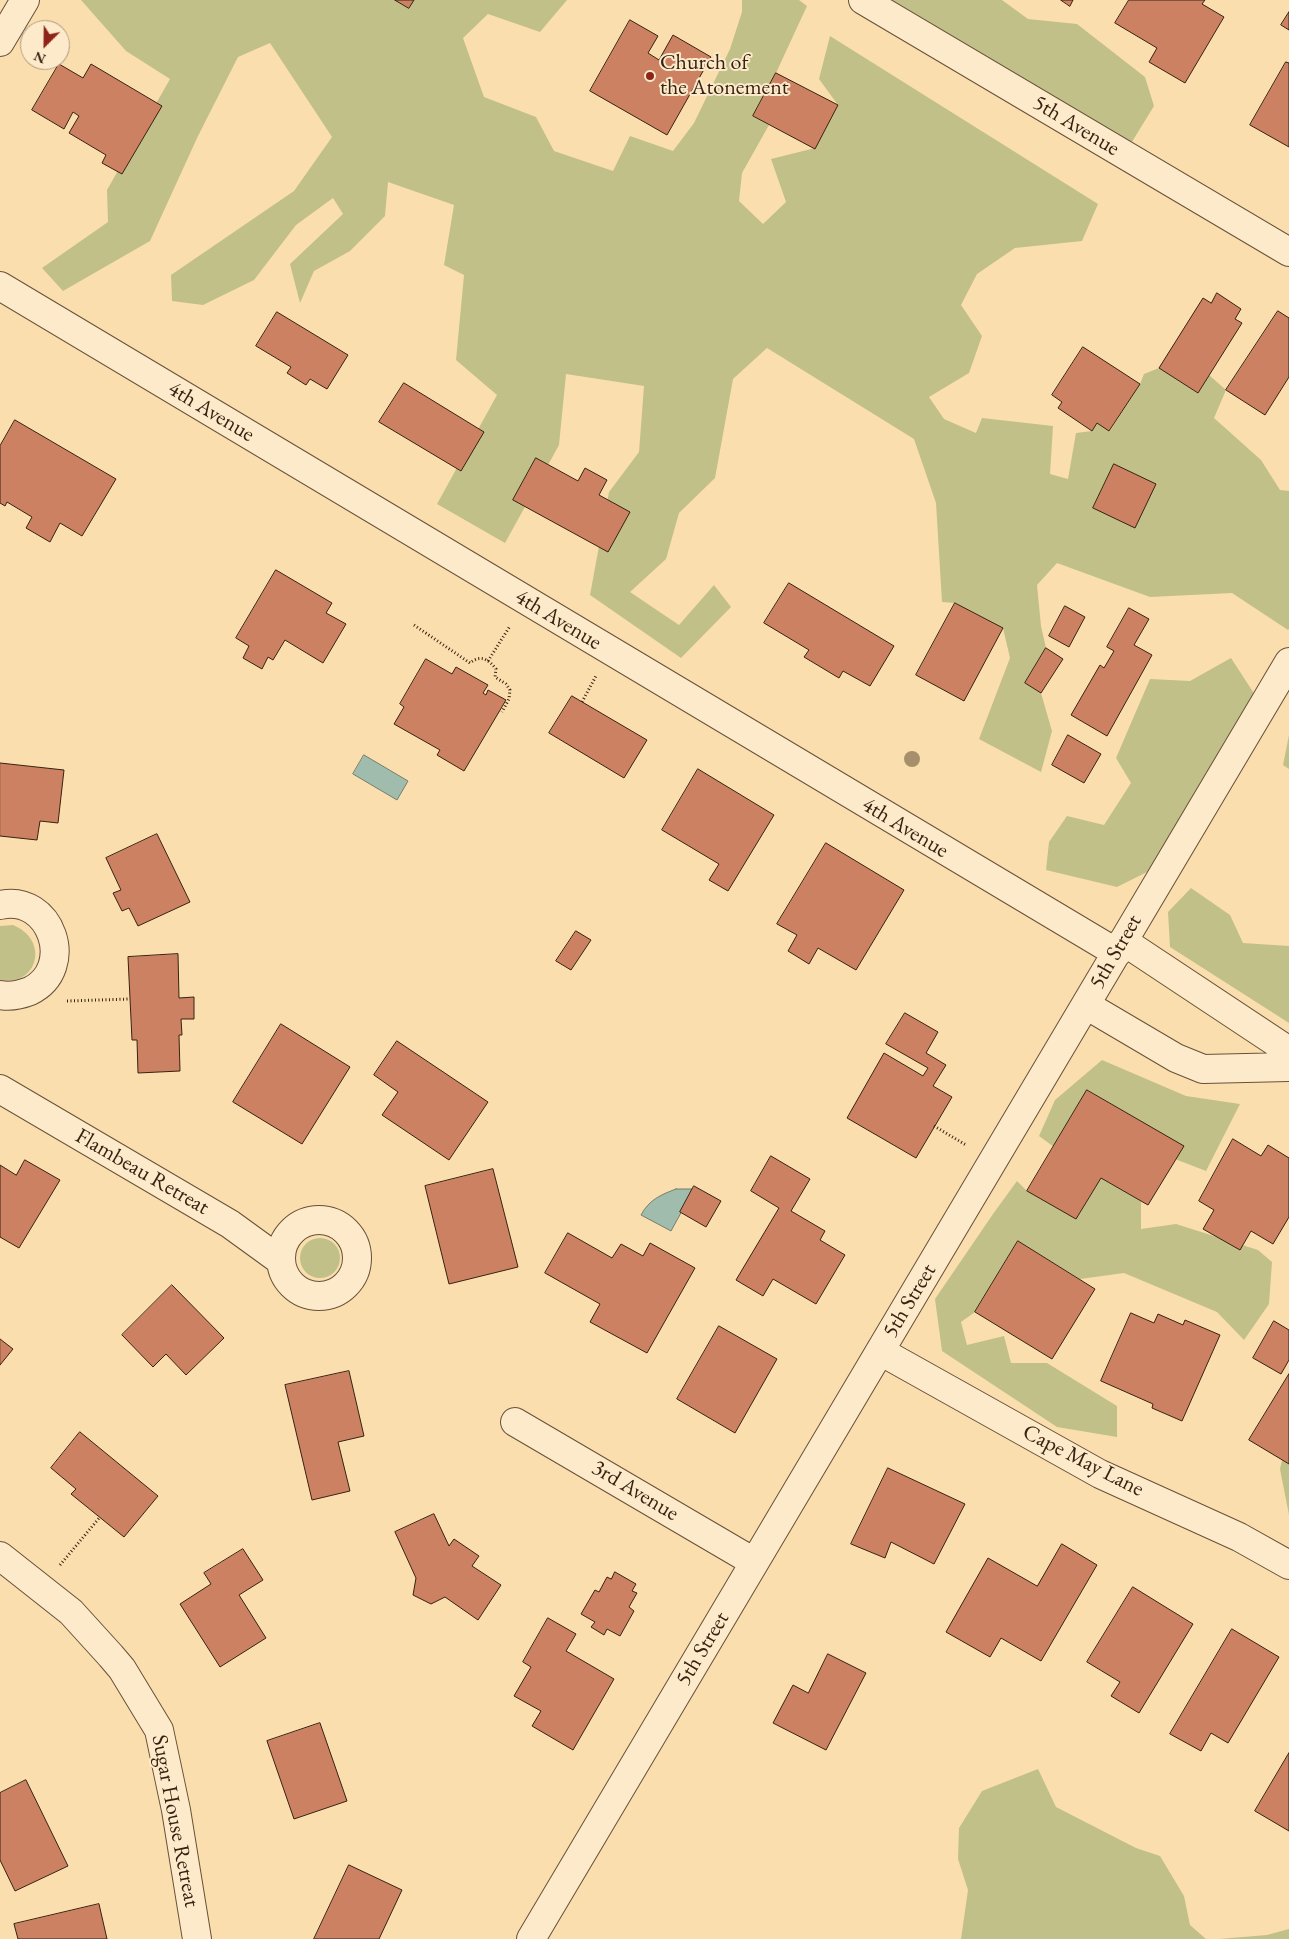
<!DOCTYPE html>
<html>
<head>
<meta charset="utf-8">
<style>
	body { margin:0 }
	#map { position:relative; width:1289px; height:1939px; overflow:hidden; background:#fbdeae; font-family:"EB Garamond",serif }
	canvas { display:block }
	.north { position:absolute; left:20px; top:20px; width:50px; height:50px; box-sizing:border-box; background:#fceaca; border:1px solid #ad9a80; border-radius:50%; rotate:203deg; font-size:14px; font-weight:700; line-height:20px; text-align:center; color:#372212 }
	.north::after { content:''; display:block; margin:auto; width:18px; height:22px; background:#8f2418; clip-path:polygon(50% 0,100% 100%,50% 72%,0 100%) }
</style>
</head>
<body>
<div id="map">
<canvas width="1289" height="1939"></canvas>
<div class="north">N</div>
</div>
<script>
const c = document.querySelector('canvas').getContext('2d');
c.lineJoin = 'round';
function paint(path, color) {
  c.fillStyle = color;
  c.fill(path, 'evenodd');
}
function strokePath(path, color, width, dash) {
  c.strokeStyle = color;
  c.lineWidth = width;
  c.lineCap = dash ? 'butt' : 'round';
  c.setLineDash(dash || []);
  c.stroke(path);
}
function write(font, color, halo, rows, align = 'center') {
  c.font = font + ' "EB Garamond",serif';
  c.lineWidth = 4;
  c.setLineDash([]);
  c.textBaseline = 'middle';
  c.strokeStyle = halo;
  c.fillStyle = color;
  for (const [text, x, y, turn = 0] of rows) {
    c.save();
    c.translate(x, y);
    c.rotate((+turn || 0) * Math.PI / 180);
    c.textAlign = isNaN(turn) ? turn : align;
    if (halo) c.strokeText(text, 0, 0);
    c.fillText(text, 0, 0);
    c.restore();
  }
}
const green = new Path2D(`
	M81 0H567L540 32 488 14 463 38 484 97 536 117 554 151 613 171 630 136 673 151 694 123 730 49 742 12V0H799L807 6 776 73 753 116 769 125 742 173 739 201 763 224 786 202 771 159 815 148 838 105 819 79 830 36 1098 204 1082 241 1015 248 977 274 961 305 982 336 969 373 929 397 944 419 976 433 982 418 1053 426 1050 474 1068 479 1076 433 1092 431 1097 423 1110 431 1140 384 1144 374 1159 368 1198 393 1209 375 1226 390 1214 418 1261 460 1280 490 1289 491V629L1288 630 1232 593 1150 597 1057 563 1037 585 1041 626 1046 648 1025 683 1041 693 1052 731 1041 772 979 739 1010 658 1003 628 955 603 942 602 936 503 914 439 767 348 733 379 715 478 679 513 666 559 630 592 679 625 714 585 731 607 681 658 590 595 609 492 639 452 644 386 566 374 559 445 505 543 437 504 497 395 456 360 464 275 444 265 454 205 388 182 385 216 350 251 314 271 300 303 290 264 343 214 333 198 296 225 254 280 203 305 172 301 171 275 294 191 332 137 270 43 238 57 198 136 150 241 63 291 42 268 108 222 107 190 170 79 126 51Z
	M887 0H1002L1028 19 1077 24 1145 77 1154 106 1130 145Z
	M1231 658 1255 695 1155 868 1117 887 1046 870 1049 842 1067 816 1104 825 1131 783 1116 758 1150 679 1190 681Z
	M1289 735V769L1283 765Z
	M1191 888 1230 915 1243 943 1289 946V1023L1170 947 1168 912Z
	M13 925C50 940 38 987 0 980V926Z
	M1102 1060 1186 1096 1240 1104 1206 1171 1175 1159 1183 1146 1088 1090 1054 1147 1039 1136 1055 1100Z
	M1101 1178 1141 1201V1229L1176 1224 1258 1250 1272 1262 1269 1304 1244 1340 1217 1312 1124 1273 1080 1279 1018 1241 975 1312 961 1322 967 1345 1004 1336 1011 1363H1047L1117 1406V1437L1057 1427 942 1351 935 1299 993 1214 1017 1181 1027 1191 1076 1219Z
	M300 1258a20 20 0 1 1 40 0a20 20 0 1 1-40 0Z
	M1282 1460 1289 1464V1515L1280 1469Z
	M1038 1769 1056 1807 1136 1848 1160 1856 1184 1896 1190 1925 1206 1939H961L968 1890 958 1859 959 1828 982 1791Z
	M1289 1929V1939H1219L1267 1935Z`);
const water = new Path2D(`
	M364 755 408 781 397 800 353 774Z
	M676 1189H694L671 1231 641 1215C649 1200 660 1195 676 1189Z`);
const building = new Path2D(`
	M395 0H414L409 8Z
	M1061 0H1073L1070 6Z
	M1129 0H1205L1202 4 1224 17 1185 83 1149 62 1157 48 1115 23Z
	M1289 12V30L1281 25Z
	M630 20 658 36 648 53 659 60 673 35 711 57 667 135 590 91Z
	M1286 62 1289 63V147L1250 125Z
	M59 64 83 78 91 64 162 106 122 174 102 163 106 155 69 133 79 116 73 112 64 129 32 110Z
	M776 73 838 105 815 149 753 116Z
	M1217 293 1241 309 1235 319 1242 323 1198 393 1159 368 1203 298 1211 303Z
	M1278 311 1289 318V377L1265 415 1226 390Z
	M277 312 348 355 327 389 310 379 306 385 287 373 291 367 256 346Z
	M1083 347 1140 384 1109 431 1097 423 1092 431 1058 408 1062 402 1052 395Z
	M404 383 484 432 461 471 379 422Z
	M15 420 116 479 82 536 60 523 50 542 26 528 32 517 7 502 5 506 0 503V446Z
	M536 458 578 481 585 468 607 480 599 495 630 512 608 552 513 500Z
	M1114 464 1156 484 1135 528 1093 508Z
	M276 570 332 603 326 613 346 624 323 663 285 640 273 660 268 657 262 669 243 658 249 646 236 638Z
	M789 583 894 646 870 686 843 671 839 678 804 657 809 650 764 623Z
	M955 603 1003 628 964 701 916 675Z
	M1065 606 1085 617 1069 647 1049 636Z
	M1129 608 1149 619 1134 645 1152 655 1107 736 1071 715 1100 665 1104 668 1114 651 1107 647Z
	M1046 648 1063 659 1041 693 1025 683Z
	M426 659 452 674 456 667 488 685 483 693 486 695 488 690 506 700 464 771 437 755 440 750 394 724 404 707 400 704Z
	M572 696 647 740 624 778 549 733Z
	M1068 735 1101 754 1084 783 1052 765Z
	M0 763 64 770 58 823 40 821 37 840 0 836Z
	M698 769 774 815 728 891 709 880 719 864 662 830Z
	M157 834 190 902 138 926 129 908 122 911 113 893 121 890 106 858Z
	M826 843 904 890 856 970 818 948 809 964 788 951 797 935 777 924Z
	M576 931 591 940 571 970 556 961Z
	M178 954 179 998 194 997V1019H181L182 1035H179L180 1071 138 1073 137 1040H132L128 957Z
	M905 1013 938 1032 926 1053 946 1065 933 1086 952 1097 916 1158 847 1118 884 1053 923 1076 928 1068 886 1044Z
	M281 1024 350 1067 302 1144 233 1102Z
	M397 1041 488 1102 449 1160 382 1115 398 1092 374 1075Z
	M1087 1090 1184 1146 1148 1205 1101 1178 1076 1219 1027 1191Z
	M1233 1139 1261 1156 1268 1145 1289 1158V1217L1273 1244 1251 1231 1240 1250 1203 1229 1214 1210 1199 1201Z
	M771 1156 810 1179 791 1211 825 1231 820 1240 845 1255 816 1304 773 1279 763 1296 736 1280 779 1208 751 1191Z
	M25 1160 60 1180 19 1248 0 1237V1165L16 1175Z
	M493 1169 518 1267 449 1284 425 1186Z
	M694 1186 721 1201 706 1227 680 1212Z
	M568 1233 612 1258 621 1244 643 1256 650 1243 695 1268 647 1353 590 1322 600 1304 545 1273Z
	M1018 1241 1095 1289 1052 1359 975 1312Z
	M172 1285 224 1338 186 1375 166 1354 153 1367 122 1335Z
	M1131 1313 1154 1323 1158 1314 1183 1325 1185 1320 1220 1335 1182 1421 1152 1408 1153 1404 1101 1381Z
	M1274 1321 1289 1330V1360L1281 1374 1253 1358Z
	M719 1326 777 1359 735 1433 677 1399Z
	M0 1339 13 1349 0 1365Z
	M349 1371 364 1436 338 1442 350 1491 312 1500 285 1385Z
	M1289 1374V1464L1249 1440Z
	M80 1432 158 1496 124 1537 71 1494 76 1489 51 1468Z
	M888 1468 965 1504 934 1564 891 1542 885 1558 851 1544Z
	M434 1514 449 1546 454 1539 479 1556 472 1566 501 1585 478 1620 445 1597 431 1604 413 1595 416 1578 395 1532Z
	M1062 1544 1097 1565 1041 1661 1001 1638 990 1657 946 1632 988 1558 1037 1586Z
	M243 1549 263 1580 239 1595 266 1638 220 1667 180 1604 211 1584 204 1573Z
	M615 1572 636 1584 632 1591 637 1593 629 1607 634 1611 620 1636 607 1629 604 1635 591 1627 595 1622 581 1614 595 1590 599 1592 607 1577 611 1579Z
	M1133 1587 1193 1624 1139 1713 1111 1696 1120 1682 1087 1662Z
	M548 1618 576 1634 566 1651 614 1679 573 1750 532 1726 541 1711 514 1696 531 1667 523 1662Z
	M1232 1629 1279 1657 1228 1743 1211 1733 1201 1751 1170 1734Z
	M828 1654 866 1673 826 1750 773 1723 793 1685 808 1693Z
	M320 1723 347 1801 294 1819 267 1741Z
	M1289 1753V1831L1255 1811Z
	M26 1780 68 1866 15 1891 0 1860V1793Z
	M349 1865 402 1890 379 1939H314Z
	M99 1904 107 1939H18L14 1924Z`);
const path = new Path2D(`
	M414 625 470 663C481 654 489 660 496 669L495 677 506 684 510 690 509 699 502 712
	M488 661 510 626
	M582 702 596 676
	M67 1001 130 999
	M934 1126 966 1145
	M60 1565 100 1517`);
const street = new Path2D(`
	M863 0 1289 252
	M0 42 25 0
	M0 286 1117 953
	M0 905C51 893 77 968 30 991 20 995 11 997 0 995
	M1123 941 1289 1051
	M1086 1005 1176 1058 1203 1069 1289 1067
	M0 1089 230 1224 281 1261
	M281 1258a38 38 0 1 1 76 0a38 38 0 1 1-76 0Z
	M880 1351 1100 1474 1239 1537 1289 1565
	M515 1422 754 1562
	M0 1556 71 1612 111 1656 122 1669 159 1730 176 1810 197 1939
	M531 1939 1289 662`);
const trees = [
	[912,759]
];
const markers = [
	[650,76,5,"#8f2418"]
];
const poiNames = [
	["Church of",660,63],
	["the Atonement",660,88]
];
const streetNames = [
	["5th Avenue",1076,126,31],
	["4th Avenue",211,412,31],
	["4th Avenue",558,620,31],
	["4th Avenue",905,828,31],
	["5th Street",1116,952,-60],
	["Flambeau Retreat",142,1172,30],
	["5th Street",910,1301,-59],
	["Cape May Lane",1083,1461,27],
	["3rd Avenue",635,1491,31],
	["5th Street",703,1649,-59],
	["Sugar House Retreat",175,1821,79]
];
paint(green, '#c1c088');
paint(water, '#9fbcac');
strokePath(water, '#757e6e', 1);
paint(building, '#cc8163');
strokePath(building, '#372212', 1);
strokePath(street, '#685139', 30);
strokePath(path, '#372212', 3, [1, 2.5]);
strokePath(street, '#fceaca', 28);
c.fillStyle = '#a6906b';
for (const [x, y] of trees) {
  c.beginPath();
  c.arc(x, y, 8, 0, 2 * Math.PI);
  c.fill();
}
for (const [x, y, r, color] of markers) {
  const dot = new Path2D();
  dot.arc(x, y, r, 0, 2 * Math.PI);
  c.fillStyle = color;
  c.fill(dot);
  strokePath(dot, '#fceaca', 2);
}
write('22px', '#372212', '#fceaca', poiNames, 'left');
write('22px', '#372212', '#fceaca', streetNames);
</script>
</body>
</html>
